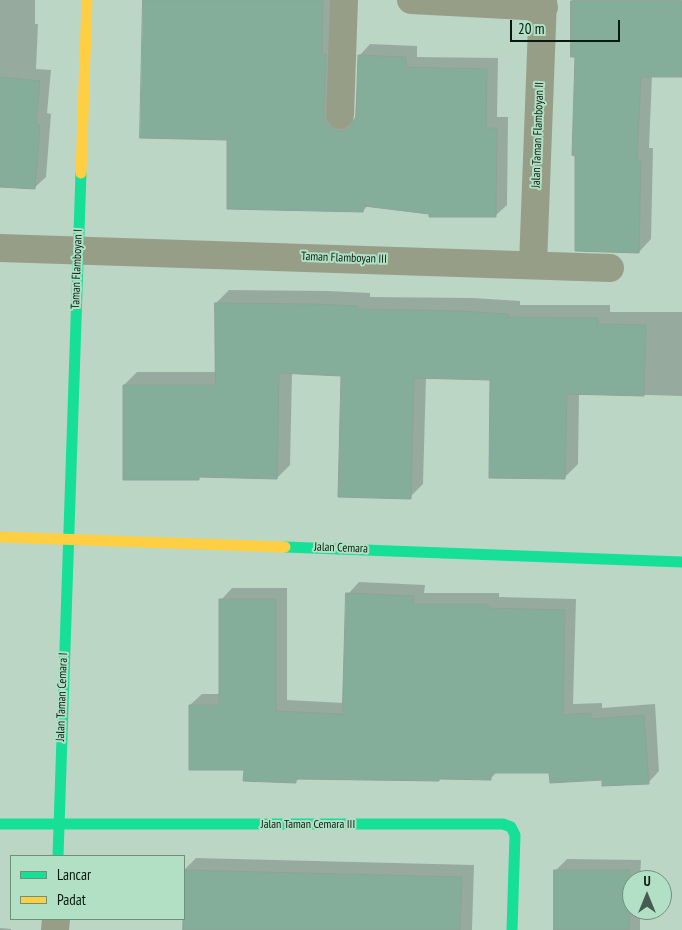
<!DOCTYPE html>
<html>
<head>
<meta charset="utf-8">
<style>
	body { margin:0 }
	#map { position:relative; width:682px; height:930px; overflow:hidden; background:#bcd6c6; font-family:"PT Sans Narrow",sans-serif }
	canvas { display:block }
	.legend { position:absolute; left:10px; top:855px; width:175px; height:65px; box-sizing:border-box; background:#b2e0c4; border:1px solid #6e917c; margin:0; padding:6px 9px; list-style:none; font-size:15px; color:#081a10 }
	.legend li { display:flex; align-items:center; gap:10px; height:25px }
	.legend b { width:25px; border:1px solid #6e917c }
	.north { position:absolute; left:622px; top:870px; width:50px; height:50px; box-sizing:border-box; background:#b2e0c4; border:1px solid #6e917c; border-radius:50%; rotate:0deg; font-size:14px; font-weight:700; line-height:20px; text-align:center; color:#081a10 }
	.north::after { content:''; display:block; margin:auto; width:18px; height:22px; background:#475c50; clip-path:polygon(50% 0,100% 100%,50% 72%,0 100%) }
	.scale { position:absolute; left:510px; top:20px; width:110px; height:22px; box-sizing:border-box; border:2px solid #081a10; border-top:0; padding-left:6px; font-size:15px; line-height:18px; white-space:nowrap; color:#081a10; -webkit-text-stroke:4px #b2e0c4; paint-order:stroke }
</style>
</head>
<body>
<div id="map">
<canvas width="682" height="930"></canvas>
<ul class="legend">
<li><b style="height:6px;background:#16e098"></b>Lancar</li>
<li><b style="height:6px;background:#ffcf43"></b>Padat</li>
</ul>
<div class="north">U</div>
<div class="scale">20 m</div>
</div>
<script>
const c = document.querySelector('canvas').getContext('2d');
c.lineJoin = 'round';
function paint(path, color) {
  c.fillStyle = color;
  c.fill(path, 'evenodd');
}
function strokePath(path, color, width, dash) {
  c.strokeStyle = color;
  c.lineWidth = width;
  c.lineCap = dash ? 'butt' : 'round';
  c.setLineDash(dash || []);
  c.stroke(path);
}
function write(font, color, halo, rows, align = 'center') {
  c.font = font + ' "PT Sans Narrow",sans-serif';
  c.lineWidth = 4;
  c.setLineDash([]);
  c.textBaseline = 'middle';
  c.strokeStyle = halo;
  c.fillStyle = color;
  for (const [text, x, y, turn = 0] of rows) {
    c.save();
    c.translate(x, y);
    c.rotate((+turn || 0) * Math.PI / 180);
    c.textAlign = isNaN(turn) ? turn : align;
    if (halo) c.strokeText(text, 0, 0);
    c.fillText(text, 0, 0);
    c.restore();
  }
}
const shadow = new Path2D(`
	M0 0H35V24H38L36 69 51 70 47 113 51 114 46 177 34 188 0 186Z
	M144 0H334L352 120 355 119 359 56 370 44 417 46V57L498 58 497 117H508L507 205 495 216 430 213 368 205 363 211 228 139Z
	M572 0H682V75H652L649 148H653L651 239 639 252 576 55H572Z
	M229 290 328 291 370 293V297L473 298 520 301V305H610V312H682V396L579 393 578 464 565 477 492 379 426 377 423 484 410 497 343 375 292 373 290 465 277 478 201 476 198 479 124 385 137 372H216V303Z
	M359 582 425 585 424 593H499V597L576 599 573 704 602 703V708L655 704 659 771 648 783 550 772H497L491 778H440L439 779 300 778 295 782 245 769 190 705 202 694H221V600L232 588H287V700L344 703 348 594Z
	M196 858 474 865 472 930H182L184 870Z
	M567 859 641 860 640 880H632V910H640V930H555L556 870Z
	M0 928 11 929V930H0Z`);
const building = new Path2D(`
	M143 0H323L322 54H326L324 115 326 123 332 128 339 131 348 129 353 123 356 116 358 55 406 57V67L487 69 486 128H497L496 217H429V214L364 206 363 212 227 209V140L140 138Z
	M571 1H682V77H641L637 160H641L639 253 575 251V156L572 155 575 57H571Z
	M0 77 40 81 36 124 40 125 35 189 0 187Z
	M215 303 314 304 358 306V309L459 311 508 314V317L598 318V324L646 325 644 396 567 394 565 479 489 478 490 380 414 378 411 499 338 497 341 376 279 373 277 479 199 477V480H123V385H215Z
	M346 593 414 596 413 604H488V608L565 610 563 715 591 713V719L644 715 649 784 602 786V780L550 783 549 773H491V780L439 779V781L296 779V783L243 781 244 770H189V705H219V599H276V711L342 714Z
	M184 870 462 877 460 930H184Z
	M554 870H630L629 930H554Z`);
const street = new Path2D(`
	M411 0 544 7
	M340 115 344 0
	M0 248 610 268
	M533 264 543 0
	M55 930 56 919`);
const fast = new Path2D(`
	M285 547 682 562
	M0 824H503L511 827 515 835 512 930
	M58 856 81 173`);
const slow = new Path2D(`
	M81 173 87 0
	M0 537 285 547`);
const streetNames = [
	["Jalan Taman Flamboyan II",538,135,-88],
	["Taman Flamboyan III",344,258,2],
	["Taman Flamboyan I",77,269,-88],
	["Jalan Cemara",341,548,2],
	["Jalan Taman Cemara I",62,697,-88],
	["Jalan Taman Cemara III",308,825]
];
paint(shadow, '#0003');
paint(building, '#85ae9a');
strokePath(building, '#8ea296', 1);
strokePath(street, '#979e87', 28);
strokePath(fast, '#16e098', 11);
strokePath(slow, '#ffcf43', 11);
write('12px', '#081a10', '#b2e0c4', streetNames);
</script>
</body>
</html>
